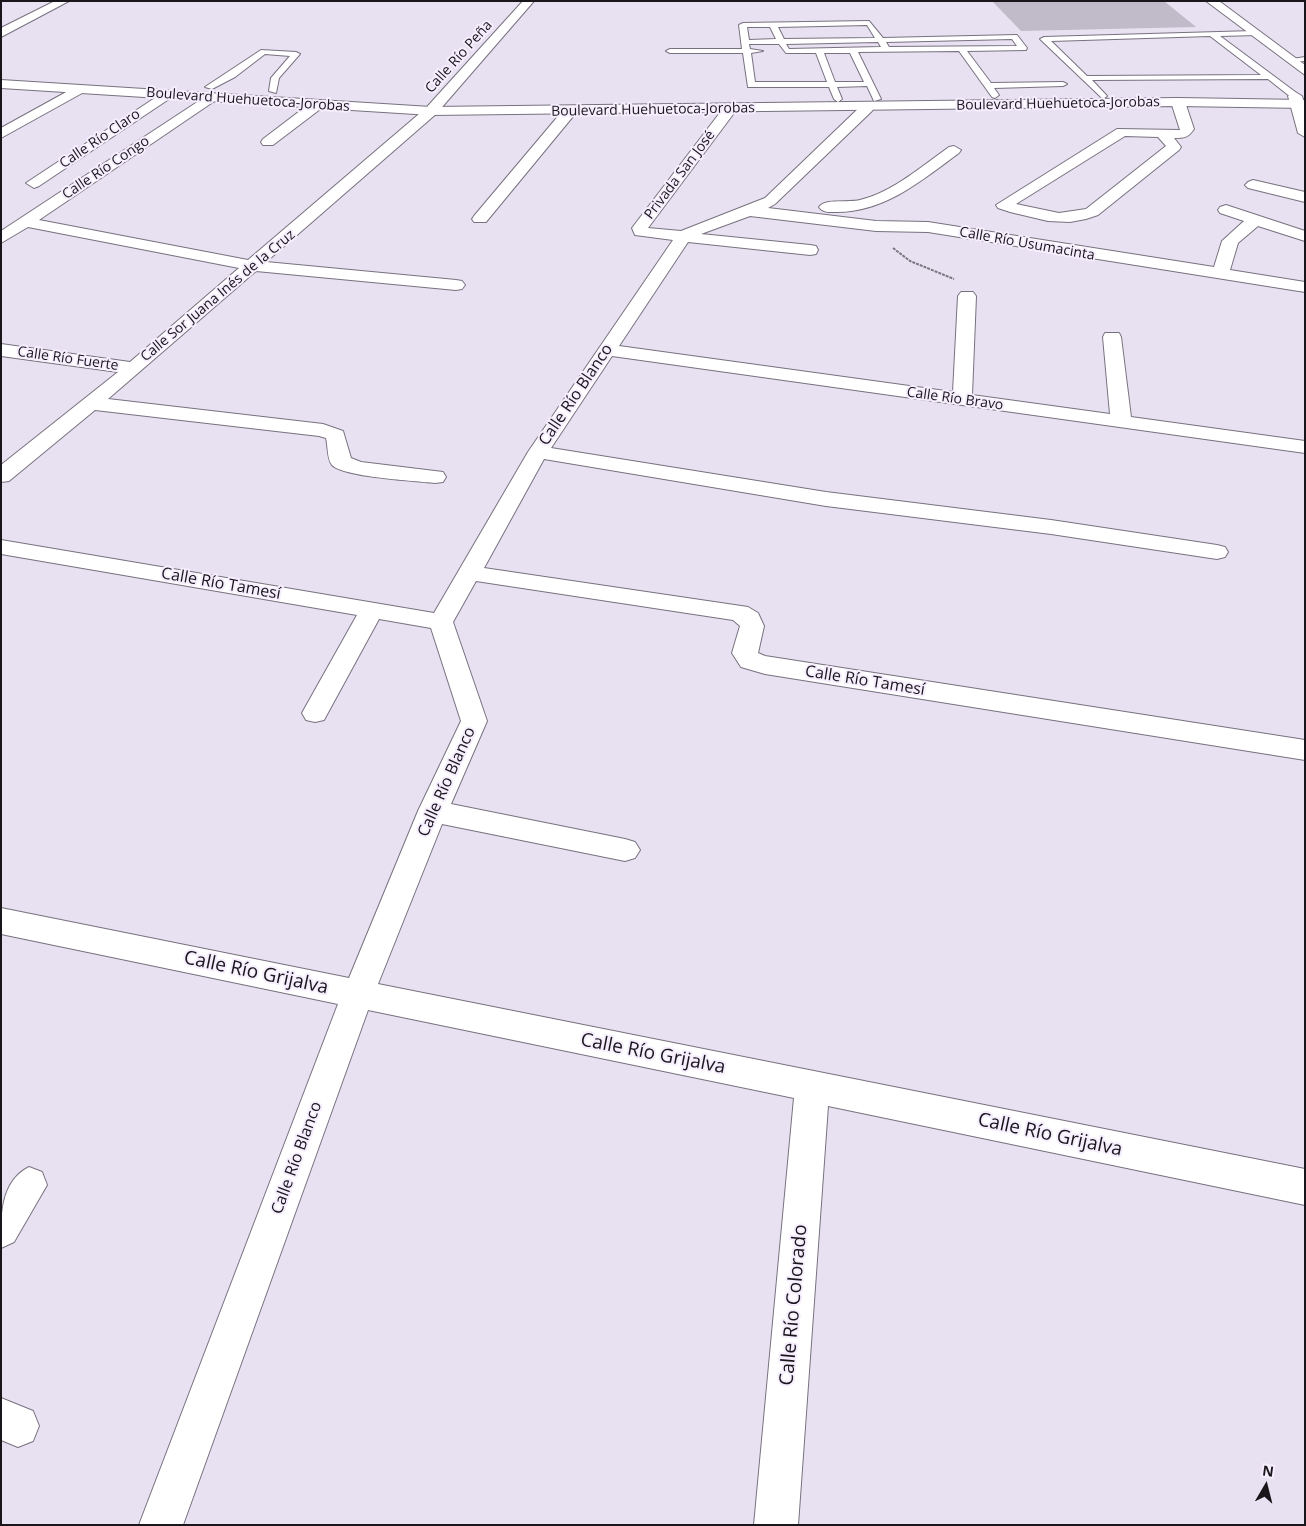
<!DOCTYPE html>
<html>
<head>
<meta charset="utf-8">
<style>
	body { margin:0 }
	#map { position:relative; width:1306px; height:1526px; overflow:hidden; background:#e8e1f1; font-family:"Open Sans",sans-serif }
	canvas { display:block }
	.frame { position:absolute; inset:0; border:2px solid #18161b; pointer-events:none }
	.north { position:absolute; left:1241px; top:1461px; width:50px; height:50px; -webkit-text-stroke:4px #f6eefe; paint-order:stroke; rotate:8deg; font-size:14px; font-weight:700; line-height:20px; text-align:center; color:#18161b }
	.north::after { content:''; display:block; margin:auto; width:18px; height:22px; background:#18161b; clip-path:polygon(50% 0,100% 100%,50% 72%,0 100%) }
</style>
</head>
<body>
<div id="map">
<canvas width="1306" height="1526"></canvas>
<div class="frame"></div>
<div class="north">N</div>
</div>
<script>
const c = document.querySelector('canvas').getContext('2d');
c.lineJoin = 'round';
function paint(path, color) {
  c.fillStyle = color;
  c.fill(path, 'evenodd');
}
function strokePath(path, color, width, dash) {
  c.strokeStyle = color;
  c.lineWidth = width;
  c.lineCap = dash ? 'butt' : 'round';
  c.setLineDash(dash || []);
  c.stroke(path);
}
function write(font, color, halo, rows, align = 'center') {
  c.font = font + ' "Open Sans",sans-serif';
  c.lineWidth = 4;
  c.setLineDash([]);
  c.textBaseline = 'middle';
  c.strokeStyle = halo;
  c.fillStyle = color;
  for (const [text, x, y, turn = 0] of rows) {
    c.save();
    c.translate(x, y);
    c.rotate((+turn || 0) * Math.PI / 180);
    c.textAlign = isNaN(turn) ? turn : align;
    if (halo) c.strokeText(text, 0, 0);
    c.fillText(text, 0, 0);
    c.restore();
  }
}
const building = new Path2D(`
	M992 1H1164L1196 27 1021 31Z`);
const path = new Path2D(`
	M893 248 910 261 954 279`);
const service = new Path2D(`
	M869 21 883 38 1017 35 1027 48 1026 50 967 51 991 83 1063 82 1067 84 1063 86 994 88 999 95 995 98 992 97 959 51 858 52 881 99 874 101 867 86 837 87 842 99 838 102 834 99 829 87H748L743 53H670L666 51 670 49H742L739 25 743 23ZM867 25 875 38 784 39 778 27ZM747 27H770L776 39 749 40ZM1012 39 1017 46 889 47 886 42ZM878 42 881 47 789 49 786 44ZM749 44H779L786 53H816L827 82H755L751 53 763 51 750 49ZM824 53H850L864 82H835Z
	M1254 31 1258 33 1257 35 1220 36 1298 94V98H1292L1268 79 1092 80 1107 96 1103 99 1040 39 1044 37ZM1210 36 1261 75 1087 76 1051 41Z
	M261 50 296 52 300 54 279 78 276 93 269 91 271 78 290 56 265 54 235 77 212 89 205 87Z
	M1305 57V61L1290 62 1286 60Z`);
const minor = new Path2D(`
	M55 1H69L1 37V28Z
	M523 1H534L436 114 266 262 456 280 462 281 465 285 462 289 456 290 256 271 108 399 323 424 343 431 351 458 361 462 443 472 446 477 443 482 435 483C416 481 343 477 332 465 327 459 328 446 326 438L319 436 95 410 9 481 1 482V465L118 372 1 356V344L130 362 239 268 28 227 1 243V231L211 93 218 97 216 100 39 220 248 260 426 108Z
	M1206 1H1219L1305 65V75Z
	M79 85 84 86 86 89 84 92 1 138V128Z
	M167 90 174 94 172 97 39 186 34 188 26 183Z
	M1295 92 1302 96 1305 107V137L1298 133 1288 96Z
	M1178 98 1185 102 1194 129C1188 138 1184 138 1174 138L1181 147 1179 150 1098 215 1086 219 1070 222 1048 221 1010 212 998 208 996 205 1117 129 1180 130 1171 102ZM1125 136 1158 137 1166 146 1086 209 1059 213 1016 204Z
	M318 100 323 101 325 104 323 107 273 145H263L261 142 263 139 313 101Z
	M867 104 874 108 872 111 775 204 768 208 876 221 928 222 1214 267 1222 241 1244 221 1220 213 1218 210 1220 207 1226 205 1305 231V241L1258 226 1238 243 1230 270 1305 282V292L928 232 876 231 750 216 701 234 810 245 816 246 818 250 816 254 810 255 688 242 619 346 953 392 958 296 961 292H973L976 296 972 395 1110 414 1103 337 1105 333H1119L1121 337 1131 417 1305 441V453L612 356 551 448 826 492 1051 520 1217 545 1225 547 1228 552 1225 557 1217 559 1051 534 826 506 544 459 484 568 748 607 758 613 764 626 758 653 765 656 1305 740V760L765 674 741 667 732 653 740 626 733 620 476 581 453 622 487 721 451 804 625 839 635 842 640 850 635 858 625 861 442 824 378 984 1305 1169V1205L828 1106 798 1525H754L794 1098 368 1010 183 1525H139L338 1004 1 934V908L349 978 418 811 461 721 431 628 379 619 324 720 315 722 306 720 302 713 357 615 1 554V540L434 613 528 452 673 240 635 235 632 228 725 106 730 105 737 109 648 228 681 231 765 198 862 105Z
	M570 107 577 111 575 114 486 222H474L472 219 474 216 565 108Z
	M954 146 961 150 959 153C922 180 885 212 837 212 830 212 823 213 819 207 825 198 849 203 860 200 893 192 922 166 949 147Z
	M1253 180 1305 192V202L1248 188 1245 185 1248 182Z
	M29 1167 42 1172 47 1185 14 1242 1 1248C1 1216 0 1182 29 1167Z
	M1 1398 33 1411 39 1426 33 1441 18 1447 1 1440Z`);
const secondary = new Path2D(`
	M1 80 431 107 1178 98 1305 100V108L1178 106 431 115 1 88Z`);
const farStreetnames = [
	["Calle Río Peña",459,57,-48],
	["Boulevard Huehuetoca-Jorobas",248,100,4],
	["Boulevard Huehuetoca-Jorobas",1058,104,-1],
	["Boulevard Huehuetoca-Jorobas",653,110,-1],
	["Calle Río Claro",100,139,-34],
	["Calle Río Congo",106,168,-34],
	["Privada San José",680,175,-53],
	["Calle Río Usumacinta",1027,244,10],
	["Calle Sor Juana Inés de la Cruz",218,296,-40],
	["Calle Río Fuerte",68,359,8],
	["Calle Río Bravo",955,399,8]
];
const streetNames = [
	["Calle Río Blanco",576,395,-56],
	["Calle Río Tamesí",221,584,10],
	["Calle Río Tamesí",865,681,9],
	["Calle Río Blanco",447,782,-66],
	["Calle Río Blanco",297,1158,-70]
];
const nearStreetnames = [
	["Calle Río Grijalva",256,973,12],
	["Calle Río Grijalva",653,1054,11],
	["Calle Río Grijalva",1050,1135,12],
	["Calle Río Colorado",794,1305,-85]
];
paint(building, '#c1bac9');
strokePath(service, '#78717f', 2);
strokePath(minor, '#78717f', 2);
strokePath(secondary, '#78717f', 2);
strokePath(path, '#7a7580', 2, [3, 1]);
paint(service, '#fff');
paint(minor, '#fff');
paint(secondary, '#fff');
write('14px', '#18161b', '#f6eefe', farStreetnames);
write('16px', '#18161b', '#f6eefe', streetNames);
write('19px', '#18161b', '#f6eefe', nearStreetnames);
</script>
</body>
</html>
